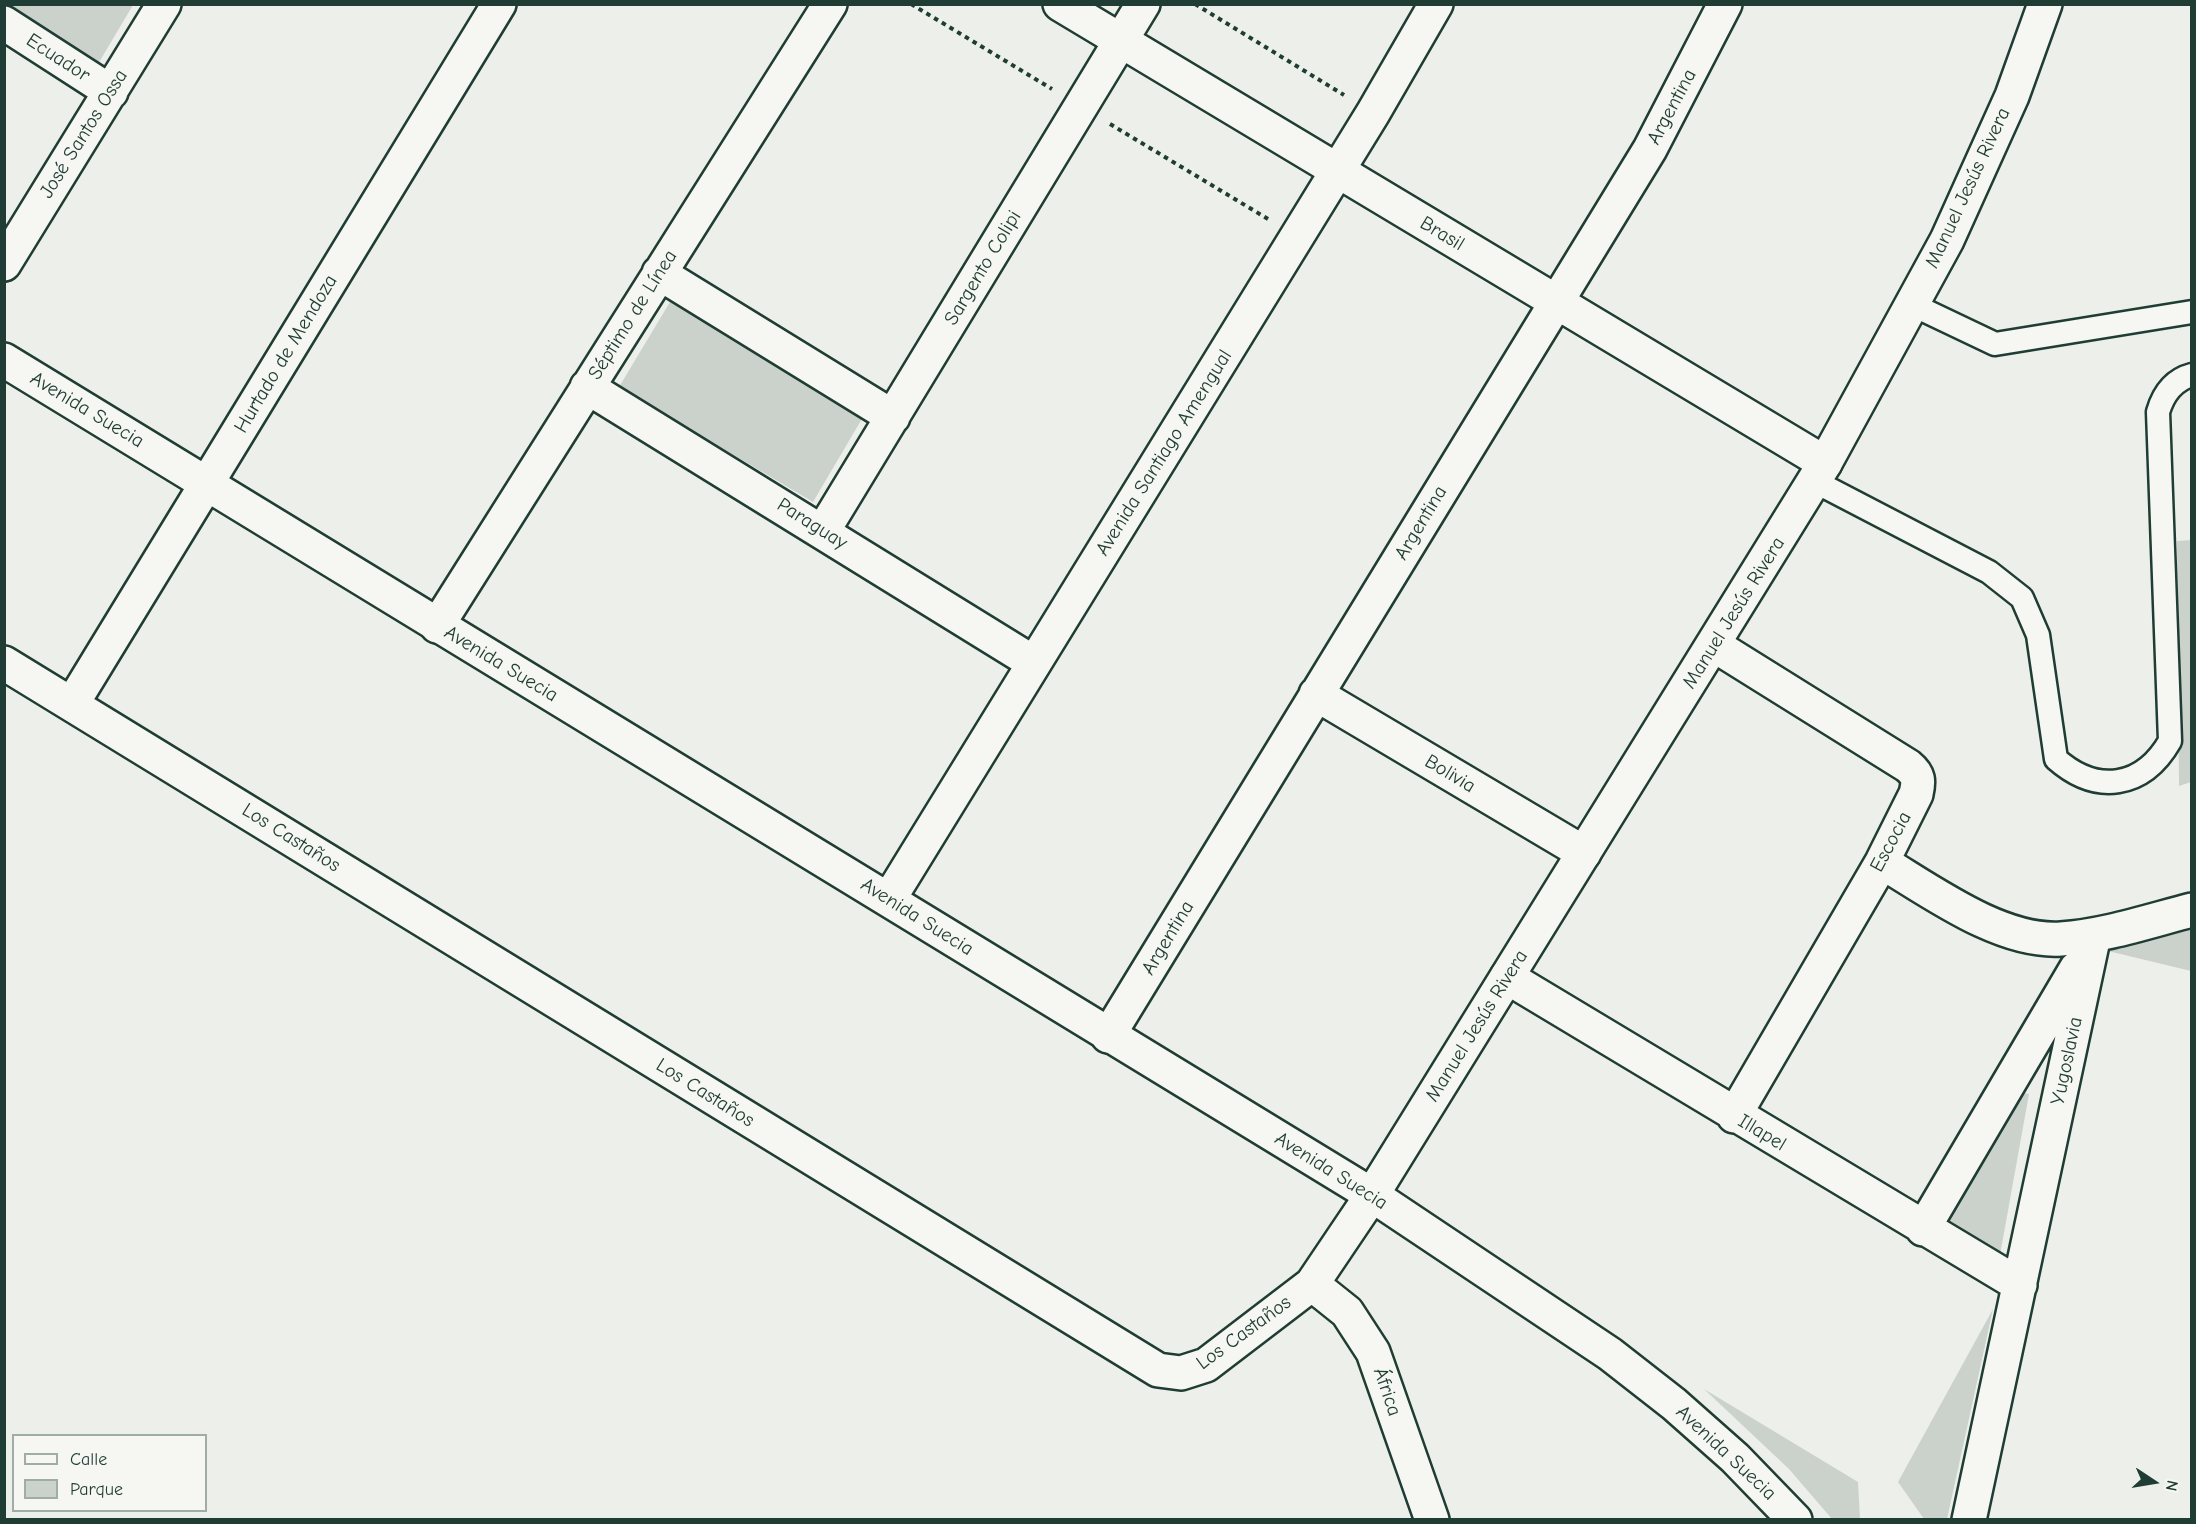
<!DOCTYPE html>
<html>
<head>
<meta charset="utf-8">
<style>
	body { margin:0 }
	#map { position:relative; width:2196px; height:1524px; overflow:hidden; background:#edefea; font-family:"Comic Neue",sans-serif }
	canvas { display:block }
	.frame { position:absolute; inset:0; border:6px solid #1f3d34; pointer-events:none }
	.legend { position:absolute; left:12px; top:1434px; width:195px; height:78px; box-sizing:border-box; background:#f6f6f2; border:2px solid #a0aca6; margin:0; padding:8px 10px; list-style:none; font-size:18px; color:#1f3d34 }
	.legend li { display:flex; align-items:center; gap:12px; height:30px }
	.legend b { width:30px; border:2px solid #a0aca6 }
	.north { position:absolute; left:2124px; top:1452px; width:60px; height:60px; -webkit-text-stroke:4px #f6f6f2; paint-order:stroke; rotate:102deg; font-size:16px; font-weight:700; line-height:24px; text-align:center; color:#1f3d34 }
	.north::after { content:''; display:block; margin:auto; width:21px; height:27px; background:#1f3d34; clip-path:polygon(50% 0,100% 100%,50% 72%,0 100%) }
</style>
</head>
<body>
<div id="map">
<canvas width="2196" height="1524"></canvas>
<div class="frame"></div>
<ul class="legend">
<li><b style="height:8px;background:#f6f6f2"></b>Calle</li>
<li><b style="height:16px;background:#cbd2cc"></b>Parque</li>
</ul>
<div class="north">N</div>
</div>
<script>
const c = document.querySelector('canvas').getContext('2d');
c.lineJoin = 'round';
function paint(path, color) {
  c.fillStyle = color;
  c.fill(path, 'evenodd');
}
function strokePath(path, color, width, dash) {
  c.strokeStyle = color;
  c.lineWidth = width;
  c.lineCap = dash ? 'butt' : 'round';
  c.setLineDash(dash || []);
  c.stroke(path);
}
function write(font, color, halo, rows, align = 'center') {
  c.font = font + ' "Comic Neue",sans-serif';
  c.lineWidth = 6;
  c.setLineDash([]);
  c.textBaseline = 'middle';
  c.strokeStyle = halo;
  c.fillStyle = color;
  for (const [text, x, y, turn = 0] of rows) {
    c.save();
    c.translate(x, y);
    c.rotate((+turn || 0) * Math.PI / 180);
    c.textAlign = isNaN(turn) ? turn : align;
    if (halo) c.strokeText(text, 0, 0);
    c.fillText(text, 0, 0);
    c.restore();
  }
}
const green = new Path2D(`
	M4 5H133L98 64 5 7Z
	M673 297 866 412 813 502 619 387Z
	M2192 540 2191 782 2179 786 2177 541Z
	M2191 930V971L2108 951Z
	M2023 1093 2029 1094 2000 1255 1944 1220Z
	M1993 1309 1947 1519H1924L1898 1482Z
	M1704 1389 1858 1482 1860 1519H1832L1789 1469Z`);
const path = new Path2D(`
	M911 4 1052 89
	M1195 4 1344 95
	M1110 124 1268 219`);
const service = new Path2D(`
	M1911 304 1995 344 2192 312
	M1814 481 1989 572 2022 598 2038 635 2056 759C2097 795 2143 788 2170 741L2158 412C2163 395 2173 380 2192 375`);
const minor = new Path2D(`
	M1060 4 1825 463
	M4 23 111 92
	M4 264 164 4
	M659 273 893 417
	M587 387 1034 663
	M823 531 1143 4
	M437 626 830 4
	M1714 645 1908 766C1919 775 1919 781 1916 794L1882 862 1734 1116
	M4 663 1158 1370 1181 1373 1206 1365 1312 1284 1372 1195
	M1316 694 1584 853
	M72 704 207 483
	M1882 862C1932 892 2001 943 2061 939 2105 936 2149 921 2192 910
	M889 899 1373 113 1436 4
	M1507 977 2020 1285
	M1108 1036 1650 149 1725 4
	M1923 1229 2076 969
	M1312 1284 1347 1312 1373 1352 1432 1520
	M1969 1520 2094 935`);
const tertiary = new Path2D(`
	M1372 1195 1825 463 1947 240 2012 96 2045 4`);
const secondary = new Path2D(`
	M4 360 1372 1195 1610 1354 1674 1404 1735 1458 1795 1520
	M207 483 499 4`);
const streetNames = [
	["Ecuador",58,58,33],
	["Argentina",1672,107,-62],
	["José Santos Ossa",84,134,-58],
	["Manuel Jesús Rivera",1968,188,-65],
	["Brasil",1442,234,31],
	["Sargento Colipi",983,268,-59],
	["Séptimo de Línea",633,315,-58],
	["Hurtado de Mendoza",286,354,-59],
	["Avenida Suecia",87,410,31],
	["Avenida Santiago Amengual",1164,453,-58],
	["Argentina",1421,523,-59],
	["Paraguay",812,524,32],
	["Manuel Jesús Rivera",1734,613,-58],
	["Avenida Suecia",501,664,31],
	["Bolivia",1450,774,31],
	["Los Castaños",291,838,32],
	["Escocia",1891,842,-62],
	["Avenida Suecia",917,917,32],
	["Argentina",1168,938,-59],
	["Manuel Jesús Rivera",1477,1026,-58],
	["Yugoslavia",2067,1061,-78],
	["Los Castaños",705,1093,32],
	["Illapel",1762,1133,31],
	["Avenida Suecia",1331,1171,32],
	["Los Castaños",1244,1333,-36],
	["África",1387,1392,71],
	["Avenida Suecia",1726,1453,43]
];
paint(green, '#cbd2cc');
strokePath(service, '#1f3d34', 27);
strokePath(minor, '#1f3d34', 38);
strokePath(tertiary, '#1f3d34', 38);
strokePath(secondary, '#1f3d34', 38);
strokePath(path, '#1f3d34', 4, [4.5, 4.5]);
strokePath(service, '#f6f6f2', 22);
strokePath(minor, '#f6f6f2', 33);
strokePath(tertiary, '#f6f6f2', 33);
strokePath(secondary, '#f6f6f2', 33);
write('20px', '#1f3d34', '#f6f6f2', streetNames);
</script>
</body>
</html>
